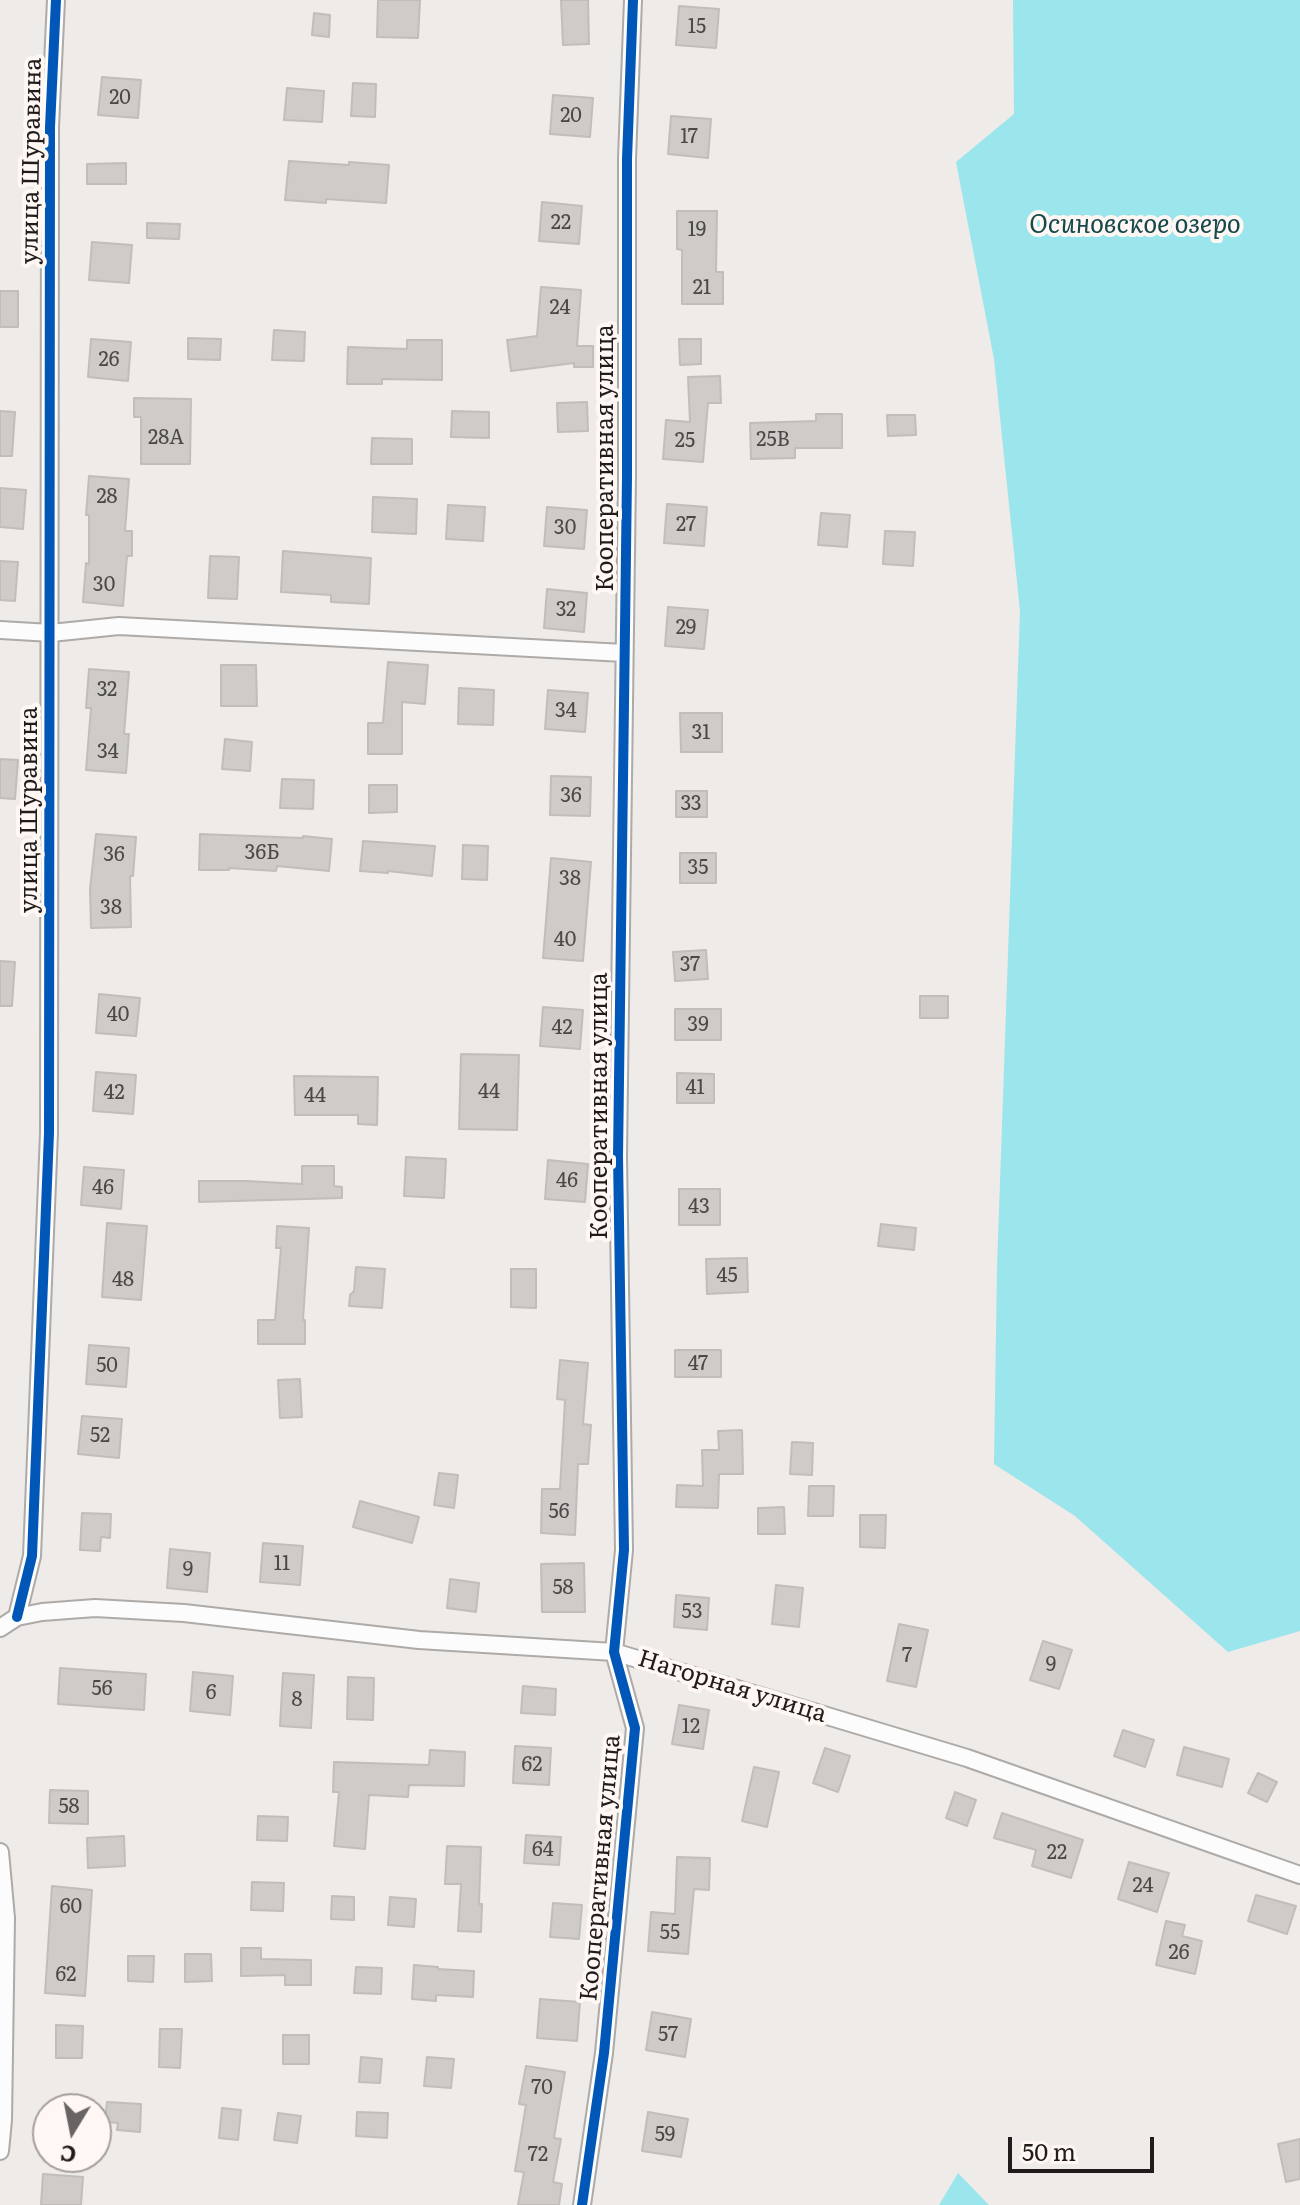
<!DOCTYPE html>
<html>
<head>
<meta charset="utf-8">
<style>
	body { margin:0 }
	#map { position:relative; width:1300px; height:2205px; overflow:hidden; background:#eeebe8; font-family:Literata,serif }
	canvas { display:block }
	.north { position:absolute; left:32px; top:2093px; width:80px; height:80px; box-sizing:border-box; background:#fef7f3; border:2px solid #a59f9d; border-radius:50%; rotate:190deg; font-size:22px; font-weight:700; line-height:32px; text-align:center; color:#1f1c1b }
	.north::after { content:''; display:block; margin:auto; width:28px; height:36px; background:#676463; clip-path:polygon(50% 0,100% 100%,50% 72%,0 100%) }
	.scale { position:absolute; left:1008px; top:2137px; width:146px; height:36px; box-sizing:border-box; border:4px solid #1f1c1b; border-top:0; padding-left:10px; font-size:24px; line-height:28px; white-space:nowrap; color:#1f1c1b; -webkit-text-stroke:6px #fef7f3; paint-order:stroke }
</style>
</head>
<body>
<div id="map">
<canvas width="1300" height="2205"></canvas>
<div class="north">С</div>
<div class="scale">50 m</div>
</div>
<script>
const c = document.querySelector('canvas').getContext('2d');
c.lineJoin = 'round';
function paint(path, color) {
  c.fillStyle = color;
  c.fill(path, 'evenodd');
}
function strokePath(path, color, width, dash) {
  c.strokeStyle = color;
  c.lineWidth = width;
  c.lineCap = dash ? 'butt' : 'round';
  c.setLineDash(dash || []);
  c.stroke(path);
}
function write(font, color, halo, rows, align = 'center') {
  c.font = font + ' Literata,serif';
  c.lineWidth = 8;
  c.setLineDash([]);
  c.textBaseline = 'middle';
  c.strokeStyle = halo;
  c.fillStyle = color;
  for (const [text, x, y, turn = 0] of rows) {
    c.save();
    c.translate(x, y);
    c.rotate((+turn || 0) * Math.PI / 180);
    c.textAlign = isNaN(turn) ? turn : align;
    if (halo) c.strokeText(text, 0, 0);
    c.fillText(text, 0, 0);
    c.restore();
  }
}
const water = new Path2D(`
	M1013 0H1300V1631L1228 1652 1075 1516 994 1464 997 1268 1020 611 994 359 956 162 1014 114Z
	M958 2173 989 2205H939Z`);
const building = new Path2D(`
	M378 0H420L418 38 377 37Z
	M561 0H588L589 44 563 45Z
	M679 6 719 9 716 48 676 45Z
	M314 13 330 15 329 37 312 35Z
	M102 77 141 80 138 118 98 115Z
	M353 83 376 84 375 117 351 116Z
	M287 88 324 91 322 122 284 120Z
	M553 95 593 98 590 137 550 134Z
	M671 116 711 119 708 158 668 154Z
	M289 161 349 165V162L389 165 386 203 326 199V203L285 200Z
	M126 163V184H87V164Z
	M542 202 582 206 579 244 539 241Z
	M677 211H717L716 272H723V304H682V250L677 249Z
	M147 223 180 224 179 239 147 238Z
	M92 242 132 245 129 283 89 280Z
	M541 287 581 290 577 346H593V367H574V363L511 371 507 340 537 336Z
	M0 291H18V327H0Z
	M274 330 305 332 304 361 272 360Z
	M188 338 221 339 220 360 188 359Z
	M91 339 131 342 128 381 88 377Z
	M679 339H701V364L680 365Z
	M407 340H442V380L382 379V384H347L348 347 407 349Z
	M720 376 721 403H708L703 462 663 459 666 420 690 422 688 377Z
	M134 398 191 399 190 464H141V417H134Z
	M587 402 588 431 558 432 557 403Z
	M0 411 15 412 12 456H0Z
	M452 411 489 412V438L451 437Z
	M816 414H842V448H795V458L751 459 750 423 816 421Z
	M887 415H915L916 435 888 436Z
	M372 438 412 439V464H371Z
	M89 476 129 479 125 531H132V556H127L123 606 83 602 86 563 89 564V515H86Z
	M0 488 26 490 23 529 0 527Z
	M373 497 417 499 416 534 372 532Z
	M667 504 707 507 704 546 664 543Z
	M448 505 485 507 483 541 446 539Z
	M547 507 587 510 584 549 544 546Z
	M821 513 850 515 847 547 818 545Z
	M885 531 915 532 913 566 883 564Z
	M283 551 371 558 369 604 331 602V595L281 592Z
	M210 556 239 557 237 599 208 598Z
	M0 561 18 562 15 601 0 600Z
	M547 589 587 593 584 632 544 628Z
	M668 607 708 610 704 649 665 646Z
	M388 662 428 665 425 704 402 702V754H368V723H383Z
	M221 665H256L257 706H221Z
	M89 669 129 672 124 734H129L126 773 86 770 91 708H86Z
	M459 688 494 690 493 725 458 724Z
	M548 690 588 693 585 732 545 729Z
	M680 713H722V752H681Z
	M225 739 252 742 250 771 222 769Z
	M0 759 18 760 15 799 0 798Z
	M551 776 591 777 590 816 550 815Z
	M282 779 314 780 313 809 280 808Z
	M369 785H397V812L369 813Z
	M676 791H707V817H676Z
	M96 834 136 837 133 876H130L131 927 91 928 90 889Z
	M200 834 303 838V836L332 839 329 871 277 866 276 871 229 868V870H199Z
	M363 841 435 846 432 876 388 871V873L360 871Z
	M463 845 488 846 487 880 462 879Z
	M680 853H716V883H680Z
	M551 858 591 862 583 961 543 958Z
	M706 950 708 979 675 981 673 952Z
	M0 961 15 962 12 1006H0Z
	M99 994 140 998 136 1036 96 1033Z
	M920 996H948V1018H920Z
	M543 1007 583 1010 580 1049 540 1046Z
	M675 1009H721V1040H675Z
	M461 1054 519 1055 517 1130 459 1129Z
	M96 1072 136 1075 133 1114 93 1111Z
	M677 1073 714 1074V1103H677Z
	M294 1076 378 1077 377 1125 358 1124V1115H295Z
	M406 1157 446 1159 444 1198 404 1196Z
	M548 1160 588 1164 585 1202 545 1199Z
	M302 1166H334V1186L342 1187V1198L199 1202V1181H246L302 1184Z
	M84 1167 124 1170 121 1209 81 1205Z
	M679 1189H720V1225H679Z
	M107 1223 147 1226 141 1300 102 1297Z
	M881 1224 916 1228 914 1250 878 1246Z
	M277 1226 309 1228 303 1320H305V1344H258V1320H275L281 1248H276Z
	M747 1258 748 1292 707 1294 706 1259Z
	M356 1267 385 1269 382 1308 349 1306 350 1295 354 1291Z
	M511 1269H536V1308L511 1307Z
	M89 1345 129 1348 126 1387 86 1384Z
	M675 1350H721V1377H675Z
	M560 1360 588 1363 583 1424 591 1425 588 1464H578L575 1535 541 1533 542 1489H560L565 1400 557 1399Z
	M300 1379 302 1417 280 1418 278 1380Z
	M82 1416 122 1419 119 1458 78 1454Z
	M742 1430 743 1474H719L718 1508 676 1507 677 1485 703 1486 702 1450H719L718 1431Z
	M792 1442 813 1443 812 1475 790 1474Z
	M439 1473 458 1475 454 1508 434 1505Z
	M809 1486H834L833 1516H808Z
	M360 1501 419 1517 412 1543 353 1527Z
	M784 1507 785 1534H758V1508Z
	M82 1513 111 1514 110 1538 101 1537 100 1551 80 1550Z
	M860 1515H886L885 1548 860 1547Z
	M263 1543 303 1546 300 1585 260 1582Z
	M170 1549 210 1553 207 1592 167 1588Z
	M584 1563 585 1612H542L541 1564Z
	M450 1579 479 1583 476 1612 447 1608Z
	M776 1585 803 1588 799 1627 772 1624Z
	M676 1595 709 1598 707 1630 674 1627Z
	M899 1624 928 1630 916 1687 887 1681Z
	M1043 1641 1072 1650 1059 1689 1030 1680Z
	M60 1668 146 1674 144 1710 58 1704Z
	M193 1672 233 1676 230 1715 190 1711Z
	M283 1673 314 1675 311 1728 280 1726Z
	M348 1677 374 1678 373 1720 347 1719Z
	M523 1686 556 1689 555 1715 521 1713Z
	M679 1705 709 1710 703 1749 672 1744Z
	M1123 1730 1154 1740 1145 1767 1114 1756Z
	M515 1746 551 1748 549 1785 513 1783Z
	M1184 1747 1229 1759 1222 1787 1177 1775Z
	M825 1748 850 1756 838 1792 813 1783Z
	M430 1750 465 1752 464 1786 409 1785 408 1797 369 1795 365 1849 334 1846 339 1792H333L334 1762 429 1765Z
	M754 1767 779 1772 767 1827 742 1821Z
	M1258 1773 1277 1782 1267 1802 1248 1793Z
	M50 1790 88 1791V1824L49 1823Z
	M955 1792 976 1800 967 1826 946 1818Z
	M1002 1813 1083 1840 1071 1878 1032 1866 1036 1850 994 1838Z
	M258 1816 288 1817 287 1841 257 1840Z
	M526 1835 561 1837 559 1865 524 1863Z
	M124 1836 125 1866 88 1868 87 1838Z
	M447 1846 481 1847 479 1904H482L481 1932 458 1931 461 1884H445Z
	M677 1857 710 1858 709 1890 694 1889 688 1954 648 1951 651 1912 675 1914Z
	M1129 1862 1169 1873 1157 1912 1118 1899Z
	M252 1882 284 1883 283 1911 251 1910Z
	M52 1886 92 1890 85 1996 45 1993Z
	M1256 1895 1296 1906 1287 1934 1248 1921Z
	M332 1896 354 1897V1920L331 1919Z
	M390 1897 416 1899 414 1927 388 1925Z
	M553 1903 582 1905 579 1939 550 1937Z
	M1166 1921 1185 1925 1182 1936 1202 1941 1195 1974 1156 1965Z
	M241 1948H261V1959L311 1960V1985H285V1975L241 1976Z
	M185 1954H211L212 1981 185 1982Z
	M128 1956H154L153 1982 128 1981Z
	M414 1965 438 1967V1969L474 1971 473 1997 436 1995V2001L412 1999Z
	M356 1967 382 1968 381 1994 354 1993Z
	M540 1999 580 2002 577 2041 537 2038Z
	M652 2012 691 2019 685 2057 646 2050Z
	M56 2025 83 2026 82 2058H56Z
	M160 2029H182L180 2068 159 2067Z
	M283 2035H309V2064H283Z
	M361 2057 382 2059 380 2083 359 2082Z
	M427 2057 454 2059 451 2088 424 2086Z
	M526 2066 565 2072 554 2138 561 2139 553 2182 562 2184 559 2205H518L524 2172 515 2171 526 2105 519 2104Z
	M107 2102 141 2104 140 2132 117 2130 118 2123 105 2122Z
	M222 2108 241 2110 238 2140 219 2138Z
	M357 2112 388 2113 387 2138 356 2136Z
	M648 2112 688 2119 681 2157 642 2151Z
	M278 2113 301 2116 297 2143 274 2140Z
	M1300 2139V2179L1286 2182 1278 2144Z
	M43 2174 83 2177 81 2205H41Z`);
const minor = new Path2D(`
	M0 630 51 633 119 626 624 653
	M17 1617 32 1556 49 1133 50 127 56 0
	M0 1628 17 1617 42 1612 95 1608 184 1613 419 1640 614 1652 967 1758 1300 1875
	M0 1852 6 1918 3 2120 0 2151
	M582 2205 604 2053 635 1728 614 1652 624 1550 618 1156 627 477V159L633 0`);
const cycleway = new Path2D(`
	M17 1617 32 1556 49 1133 50 127 56 0
	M582 2205 604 2053 635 1728 614 1652 624 1550 618 1156 627 477V159L633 0`);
const numberNames = [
	["15",697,27],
	["20",120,98],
	["20",571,116],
	["17",689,137],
	["22",561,223],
	["19",697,230],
	["21",702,288],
	["24",560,308],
	["26",109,360],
	["28А",166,438],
	["25В",773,440],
	["25",685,441],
	["28",107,497],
	["27",686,525],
	["30",565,528],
	["30",104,585],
	["32",566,610],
	["29",686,628],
	["32",107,690],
	["34",566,711],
	["31",701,733],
	["34",108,752],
	["36",571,796],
	["33",691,804],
	["36Б",262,853],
	["36",114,855],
	["35",698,868],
	["38",570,879],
	["38",111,908],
	["40",565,940],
	["37",690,965],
	["40",118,1015],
	["39",698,1025],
	["42",562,1028],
	["41",695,1088],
	["44",489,1092],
	["42",114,1093],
	["44",315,1096],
	["46",567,1181],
	["46",103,1188],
	["43",699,1207],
	["45",727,1276],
	["48",123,1280],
	["47",698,1364],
	["50",107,1366],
	["52",100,1436],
	["56",559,1512],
	["11",282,1564],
	["9",188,1570],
	["58",563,1588],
	["53",692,1612],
	["7",907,1656],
	["9",1051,1665],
	["56",102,1689],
	["6",211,1693],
	["8",297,1700],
	["12",691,1727],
	["62",532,1765],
	["58",69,1807],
	["64",543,1850],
	["22",1057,1853],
	["24",1143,1886],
	["60",71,1907],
	["55",670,1933],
	["26",1179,1953],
	["62",66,1975],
	["57",668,2035],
	["70",542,2088],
	["59",665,2135],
	["72",538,2155]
];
const streetNames = [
	["улица Шуравина",32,161,-89],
	["Кооперативная улица",606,458,-90],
	["улица Шуравина",30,810,-90],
	["Кооперативная улица",600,1106,-90],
	["Нагорная улица",732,1687,17],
	["Кооперативная улица",601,1868,-85]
];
const waterNames = [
	["Осиновское озеро",1135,225]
];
paint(water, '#9be5ec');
paint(building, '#cecbc9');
strokePath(building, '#c0bdbb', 2);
strokePath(minor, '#adaaa8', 20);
strokePath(minor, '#fcfcfc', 16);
strokePath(cycleway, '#0057b8', 10);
write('20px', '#4b4846', null, numberNames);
write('24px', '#1f1c1b', '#fef7f3', streetNames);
write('italic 26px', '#16484c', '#fef7f3', waterNames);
</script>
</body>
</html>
